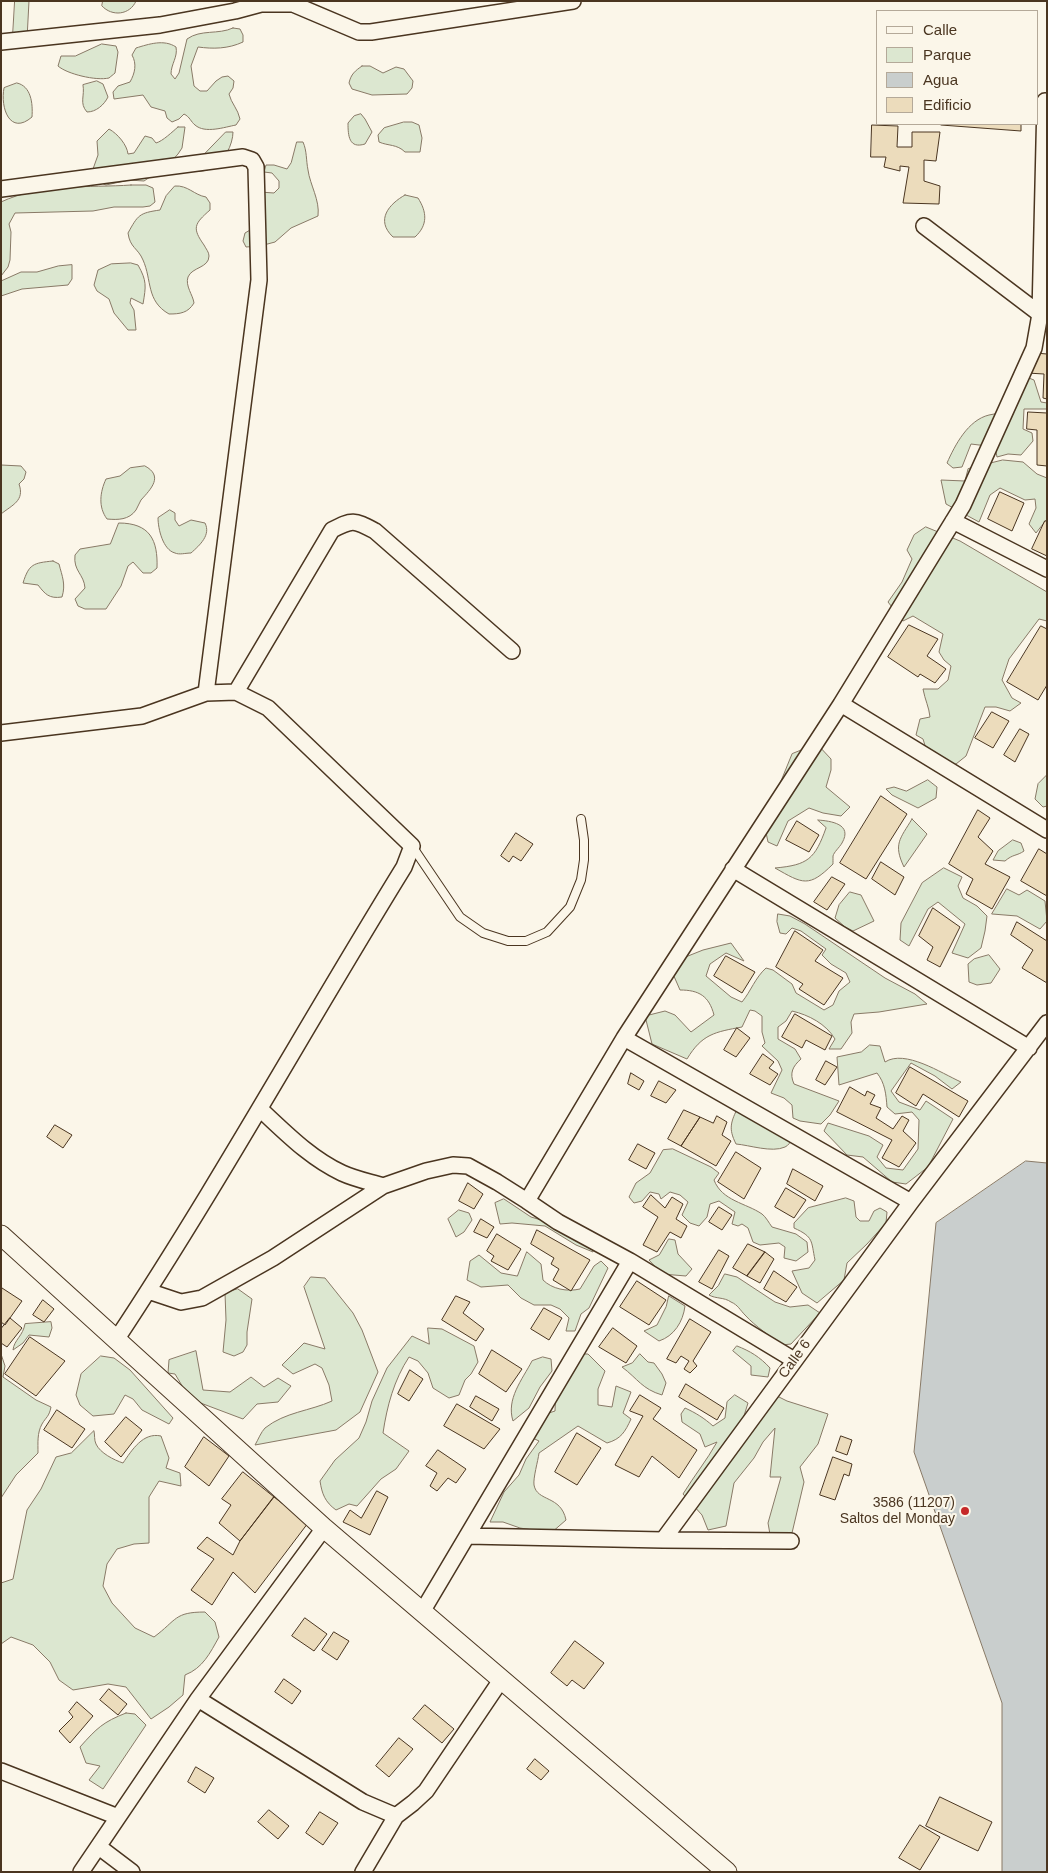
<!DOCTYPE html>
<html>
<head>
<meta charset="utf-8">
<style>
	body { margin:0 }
	#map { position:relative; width:1048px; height:1873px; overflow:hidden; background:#fbf6e9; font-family:Arial,sans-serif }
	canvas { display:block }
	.frame { position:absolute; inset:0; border:2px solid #4a3520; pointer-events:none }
	.legend { position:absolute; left:876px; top:10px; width:162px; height:115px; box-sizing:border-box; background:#fbf6e9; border:1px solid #b4a999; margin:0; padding:6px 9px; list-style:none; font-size:15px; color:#4a3520 }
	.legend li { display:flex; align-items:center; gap:10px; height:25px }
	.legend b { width:25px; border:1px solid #b4a999 }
</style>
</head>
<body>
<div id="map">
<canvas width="1048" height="1873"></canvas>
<div class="frame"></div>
<ul class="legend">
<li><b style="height:6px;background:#fbf6e9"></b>Calle</li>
<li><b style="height:14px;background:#dce7d0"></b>Parque</li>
<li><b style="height:14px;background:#c9cecd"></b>Agua</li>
<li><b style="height:14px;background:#ecdcbc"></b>Edificio</li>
</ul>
</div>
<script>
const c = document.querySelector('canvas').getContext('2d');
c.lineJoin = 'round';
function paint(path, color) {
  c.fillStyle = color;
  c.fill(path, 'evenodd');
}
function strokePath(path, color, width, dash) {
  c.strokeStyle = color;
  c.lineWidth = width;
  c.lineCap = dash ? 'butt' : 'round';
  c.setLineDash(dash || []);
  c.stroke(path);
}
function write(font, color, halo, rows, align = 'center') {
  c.font = font + ' Arial,sans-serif';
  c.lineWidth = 4;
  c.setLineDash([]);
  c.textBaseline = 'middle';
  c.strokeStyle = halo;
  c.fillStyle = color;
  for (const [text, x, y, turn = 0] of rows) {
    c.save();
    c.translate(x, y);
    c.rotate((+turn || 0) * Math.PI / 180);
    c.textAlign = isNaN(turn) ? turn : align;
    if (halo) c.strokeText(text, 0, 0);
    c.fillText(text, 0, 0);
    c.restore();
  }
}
const green = new Path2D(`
	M15 1H29L27 39 13 35Z
	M103 1H136C130 15 112 17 102 6Z
	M233 28 240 29 243 35V42C228 49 213 49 198 47L191 66 194 86 200 91H207L216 81 222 77 228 76 234 81 233 88 229 94C231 103 238 109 240 119L236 125C225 127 205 134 195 125 191 122 190 117 184 114L179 119 172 122 167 118 165 111 151 107 143 95 114 99 113 92 118 86 130 82C135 73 137 64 132 55L136 48C149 44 164 39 176 47 178 57 171 64 171 74L175 79 179 73 187 39C201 29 218 35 233 28Z
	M102 44 116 46 118 52 115 73C114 74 110 77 109 78 96 81 67 74 58 66L61 56H75Z
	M362 66H370L383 73 396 67 404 69 413 81 412 88 407 94 372 95 352 89 349 83C351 74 355 71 362 66Z
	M97 81 103 84 108 97C104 105 96 112 87 112 79 103 85 96 83 85Z
	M17 83C31 86 33 103 32 117 10 136 0 108 4 88Z
	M361 114 365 119 372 132 365 144C349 149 348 136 348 123L354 116Z
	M404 122H412L419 125 422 138 420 152H405C397 144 388 146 379 142L378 135 384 128Z
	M178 127H185L182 148 178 154 168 165 144 181 129 180 106 185 99 182 94 176 93 169 98 155 97 141 109 129C118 134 127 145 128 154L134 153 145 136 152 138 156 143C163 141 172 132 178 127Z
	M226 132H233C233 144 224 163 212 168 205 172 193 172 185 171L183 158 203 155Z
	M297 142H303C307 151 306 160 308 170 310 185 320 200 318 216L291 228 275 242 260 246 246 247 243 241 245 233 262 223 265 216 260 192 274 193 279 188V181L272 173 264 172 266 165H274L287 169 291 163Z
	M131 185H146L153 188 155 202 150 206 143 207H114L93 211 15 213 9 224 11 232 10 260 8 267 1 276V202C41 183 89 188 131 185Z
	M175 186C188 185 194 195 206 197L210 203V210C194 224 192 228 204 245 206 249 209 252 209 256 209 268 192 267 188 277 185 286 193 295 194 303 188 313 180 314 169 314 146 301 152 280 143 260 138 248 130 248 128 233 138 215 139 213 160 210L166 196Z
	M405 195 418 198C427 212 428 225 415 237H393C375 220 389 204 405 195Z
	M131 263 138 265C147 281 146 286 143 304L131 298 130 303 134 310 136 330H128L114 313 109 299 97 291 94 285 98 270 111 264Z
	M72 265V279L68 285 22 289 1 296V281L21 272H37L58 266Z
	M1016 373 1034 380 1041 402 1047 403V409H1024L1023 429 1032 433 1033 441 1021 455 1008 454 997 457 995 447 971 444 962 467 953 468 947 463C955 445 968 420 989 415 997 413 1005 413 1013 413Z
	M1003 460 1023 462 1037 474 1047 478V519L1036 533 1029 524 1036 508 1035 499 1025 500 1000 488 990 495 979 522 946 504 941 480 965 481 968 469Z
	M1 465 21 466 26 472 24 479 19 484C25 501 12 505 1 514Z
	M145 466C164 476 151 489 141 500 139 503 138 507 136 510 129 520 118 520 107 519 98 507 100 492 106 479L120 476 130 468Z
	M170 510 175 513V520L179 526 191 520 205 523C211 535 200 545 191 553 186 553 179 555 175 553 163 550 158 529 158 518Z
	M119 523C150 523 158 540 157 568L151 573H143L133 562 128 566 121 586 106 609H85L78 606 75 599 85 588C84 574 73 571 75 555L80 549 110 544Z
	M926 527 960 541 1047 592V621L1039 619 1009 659 1002 680 1012 698 1021 703 1010 711 996 707H985L966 756 956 764 932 768 923 739 916 735 920 719 930 717C929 707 925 700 923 689H938L948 680 951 666 944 660 939 652 943 634 913 616 903 621 888 602 902 582 912 559 907 550 914 535Z
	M53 561 59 564C62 576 66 584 62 597 49 599 45 594 38 585L23 583C29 564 33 563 53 561Z
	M817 744 831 759V770L826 787 850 807 841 816 823 813 809 808 788 821 777 846 768 842 764 823 774 804 781 781 792 754Z
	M1047 775V806L1043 807 1035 799 1038 784Z
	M928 780 937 787 936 798 918 808 892 795 886 789 894 787 906 791Z
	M912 819 927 834 904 867C893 844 900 839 912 819Z
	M818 820C831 821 853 824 842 843 839 848 834 852 833 856 833 859 833 862 833 864 809 888 803 884 775 868 808 865 815 859 826 828Z
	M1013 840 1021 843 1024 851C1017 856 1013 854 1005 861L993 860 998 851Z
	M944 868 962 877 958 886 963 898 977 906 987 916 985 931 981 948 968 958 952 953 965 924 938 902 928 909 909 946 900 940 901 923 922 883Z
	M1007 889 1019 895 1027 890 1045 901 1047 921 1040 929 1017 916 992 914Z
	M850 892 861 895 874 921 853 931 845 927 835 918 839 905Z
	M778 914 790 916 805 924 885 978 915 994 927 1004 879 1012 854 1014 851 1022 852 1033 841 1049H829L835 1039C826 1024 809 1015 792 1011L786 1021 778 1027V1039L795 1049 801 1059C793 1066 789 1073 794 1084L839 1101 830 1115 821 1124 800 1121 793 1118 792 1105 784 1098 771 1093 782 1070 778 1061 762 1046 765 1043 762 1032V1016L755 1011 750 1010 742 1027C715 1032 702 1034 687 1059L652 1044 645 1016 665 1011 675 1015 691 1032 714 1015C709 996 699 990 680 990L673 974 678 960 703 950 731 943 744 961 726 953 710 964 706 976 731 997 742 1002C751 991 755 978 766 968L773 970 792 984 796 993 824 1010 833 1005 839 991 850 982 846 973 831 964 822 955 826 949 801 931 792 928 786 934 780 933 777 922Z
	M989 955 1000 969 991 983 977 985 969 982 968 964 974 959Z
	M870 1045 880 1046 885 1062C905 1049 941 1073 961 1082L952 1089 935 1076 911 1063 891 1091 899 1102 920 1110 926 1101 953 1119 928 1167 906 1184 892 1182 863 1157 847 1155 824 1131 828 1123 869 1136 883 1145 877 1157 886 1168 903 1170 918 1149 919 1120 912 1112 895 1114 887 1107C886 1094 885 1083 877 1073L839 1085 837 1057 861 1052Z
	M738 1107 793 1139C791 1141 788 1146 785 1147 772 1153 749 1145 736 1144 728 1128 731 1122 738 1107Z
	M673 1149 711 1167 719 1173 714 1180C722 1201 746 1203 762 1214 766 1217 769 1223 772 1227L796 1234 807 1242 808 1252 796 1261 784 1258 785 1247 779 1243 760 1245 753 1242 748 1228 742 1224 738 1226 732 1224 735 1212 719 1201 710 1204 707 1217 699 1226 690 1223 682 1215 688 1202 680 1195 670 1192 661 1199 659 1194 650 1192 642 1201 634 1203 629 1197 636 1183 650 1173 663 1150Z
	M846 1198 854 1201 856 1217 860 1221H869L874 1211 880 1208 887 1212 886 1223 867 1244 847 1263 844 1280 817 1303 802 1293 792 1271 809 1268 815 1260C811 1241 814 1237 794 1228V1223L808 1208Z
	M504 1199 531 1217 592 1235 593 1252 576 1245 545 1226 512 1223 500 1224 495 1203Z
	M459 1210 469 1213 472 1220 464 1232 456 1237 448 1219Z
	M669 1239 675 1240 678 1254 692 1269 686 1276 662 1274 649 1260 659 1255Z
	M527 1252 541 1264 543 1280C552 1289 567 1292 580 1289L594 1266 601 1261 608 1268 589 1308 581 1314 575 1331H566L569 1318 560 1309 551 1305H534L521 1298 508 1285 481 1287 467 1280 470 1261 479 1255 501 1273 517 1276Z
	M725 1274 737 1277 775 1302 790 1307 808 1305 820 1313 791 1344 782 1345C770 1336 756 1327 745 1315 740 1310 738 1305 731 1302 724 1297 716 1299 709 1295L718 1286Z
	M311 1277 325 1278 353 1313 362 1330 378 1372 360 1412 336 1430 255 1445C258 1440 261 1432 265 1428 285 1412 310 1411 332 1401L329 1385 322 1368 315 1364 293 1374 282 1365 304 1343 325 1349 304 1287Z
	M238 1289 252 1299 247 1332V1345L243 1352 234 1356 223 1352 226 1320 225 1293Z
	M669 1296 685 1306C683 1322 674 1336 659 1341L644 1331 657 1325 666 1307Z
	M51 1322 52 1328 49 1337 29 1335 23 1343 13 1350C14 1340 23 1336 25 1324Z
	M428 1328 442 1329 474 1346 478 1362 471 1374 465 1380 459 1395 449 1398 433 1388 428 1373 418 1361 409 1357C394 1380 387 1406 383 1433L409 1451 396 1469 381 1479 357 1506 349 1504 336 1510C325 1502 322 1494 320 1481L335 1460 359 1438 366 1422 372 1401 387 1368 412 1336 429 1344Z
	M737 1346C750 1351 760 1357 770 1368L768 1377 751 1375V1366L733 1351Z
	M196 1351 203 1390 230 1392 251 1377 264 1387 278 1378 291 1386 278 1402 257 1404 243 1419 190 1399 175 1374 168 1373 169 1360Z
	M1 1354 5 1366 3 1377 36 1400 51 1407C49 1417 46 1417 42 1424 37 1433 38 1443 38 1453L16 1475 1 1498Z
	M575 1354H588L605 1371 598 1389V1405L612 1407 616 1386 631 1392 623 1413 631 1419C625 1432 621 1439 607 1443L578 1426 539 1453C538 1461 533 1478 534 1485 537 1502 561 1495 566 1520L551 1533 520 1528 503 1522H490L504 1492 519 1475 526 1459 539 1441 520 1432 530 1419 555 1411 556 1383Z
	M640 1354 648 1362 654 1363 662 1374 666 1383 662 1395C642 1389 638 1379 622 1367L632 1363Z
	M101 1356 114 1358 130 1370 173 1418 169 1424 142 1410 133 1399 125 1395 114 1414 93 1416 80 1405 76 1395 81 1374Z
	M543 1357 551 1359 552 1371 540 1387 529 1408 513 1421C506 1399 522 1380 532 1361Z
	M735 1395 748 1403 743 1419 777 1396 787 1401 828 1414 818 1444 800 1467 804 1482 792 1533 771 1540 768 1523 781 1477H770L775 1428 763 1442 754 1458 734 1483 726 1526 708 1530 702 1515 683 1494C694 1476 707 1460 717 1442L705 1447 700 1434 682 1422 681 1414 685 1408C696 1413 704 1418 713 1426L725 1418 727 1402Z
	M94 1431C95 1435 94 1440 96 1444 100 1453 114 1460 123 1463 132 1450 143 1432 161 1436L169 1458 166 1468 180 1473 181 1486 159 1481 149 1497V1543L134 1544 117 1549 107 1564 103 1586 112 1603 135 1628 154 1637C177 1620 174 1612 205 1612L215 1622 219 1637C210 1653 203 1668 185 1675L183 1695 169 1707 151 1719 126 1687 108 1684 73 1690 59 1680 50 1662 33 1645 11 1637 1 1644V1583L13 1579 27 1510 41 1489 56 1457 71 1453Z
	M126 1713 135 1714 146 1725 103 1789 89 1780 100 1766 86 1763 80 1747C97 1728 103 1722 126 1713Z`);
const water = new Path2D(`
	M1026 1161 1047 1163V1872H1002V1703L914 1452 936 1223Z`);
const building = new Path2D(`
	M941 124H1021V131L941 125Z
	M872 125 898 126 897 147H912V132H940L936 161 924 160V181L940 186 939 204 903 203 909 167 900 166V171L884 167 886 157H871Z
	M1035 353 1047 354V399L1043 398 1044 374 1027 373Z
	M1028 412 1047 413V466L1037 465V430L1027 429Z
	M1000 492 1024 503 1012 531 988 519Z
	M1045 521H1047V556L1032 549Z
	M909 625 938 639 927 656 946 669 935 683 920 674 918 677 888 657Z
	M1041 626 1047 629V685L1038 700 1007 682Z
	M992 712 1009 721 993 748 975 738Z
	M1020 729 1029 734 1015 762 1004 755Z
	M881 796 907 814 866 879 840 863Z
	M978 810 990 818 978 837 993 851 985 864 1010 877 992 909 966 894 973 879 949 864Z
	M797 821 819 835 809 852 786 840Z
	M516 833 533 844 521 861 513 856 509 862 501 856Z
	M1039 849 1047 854V896L1021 881Z
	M881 862 904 877 895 895 872 879Z
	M832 877 845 884 827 910 814 902Z
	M933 908 960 927 940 967 927 960 933 947 919 936Z
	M1017 922 1047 941V983L1022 968 1033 950 1011 935Z
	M795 931 823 950 815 961 843 978 824 1005 799 989 803 984 776 967Z
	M726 956 755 972 742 993 714 976Z
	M795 1014 832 1036 825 1050 806 1040 802 1048 782 1037Z
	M737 1028 750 1038 736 1057 724 1050Z
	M763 1054 774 1062 769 1068 778 1074 770 1085 750 1074Z
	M826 1061 837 1067 825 1085 816 1080Z
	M910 1067 968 1101 959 1117 923 1094 916 1106 896 1093Z
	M631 1073 644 1081 639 1090 628 1084Z
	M659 1081 676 1090 666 1103 651 1096Z
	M850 1087 865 1096 867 1091 875 1095 870 1104 881 1108 876 1118 893 1129 902 1116 909 1120 903 1131 916 1143 899 1167 882 1158 892 1140 837 1112Z
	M684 1110 700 1117 681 1146 668 1139Z
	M717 1116 727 1122 722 1135 731 1141 716 1166 681 1146 700 1117 713 1123Z
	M55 1125 72 1135 63 1148 47 1137Z
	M638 1144 655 1153 646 1169 629 1160Z
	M736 1152 761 1168 744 1199 718 1182Z
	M793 1169 823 1186 815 1201 787 1184Z
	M468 1183 483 1194 474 1209 459 1201Z
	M786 1188 806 1200 794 1218 775 1207Z
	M651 1195 665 1208 672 1197 683 1204 676 1219 687 1226 681 1238 670 1232 657 1252 643 1245 658 1217 643 1207Z
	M719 1207 732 1215 722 1230 709 1222Z
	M481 1219 494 1227 487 1238 474 1232Z
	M537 1230 590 1260 571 1291 553 1280 559 1269 551 1264 554 1258 531 1244Z
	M497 1234 521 1249 508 1270 491 1261 494 1256 487 1251Z
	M748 1244 765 1252 747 1276 733 1268Z
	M719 1250 729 1256 712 1289 699 1282Z
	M765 1252 774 1259 760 1283 747 1276Z
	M774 1271 797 1287 786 1302 764 1289Z
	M637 1281 666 1300 649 1325 620 1307Z
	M2 1288 22 1301 5 1325 1 1322Z
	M456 1296 470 1302 463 1313 484 1329 476 1341 442 1320Z
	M43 1300 54 1309 44 1322 33 1315Z
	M544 1308 562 1318 549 1340 531 1329Z
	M10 1318 22 1328 7 1347 1 1343V1329Z
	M690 1319 711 1332 693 1361 697 1366 690 1373 684 1369 689 1361 681 1356 676 1363 667 1359Z
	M613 1328 637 1346 626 1363 599 1347Z
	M30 1337 65 1361 36 1396 5 1374Z
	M492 1350 522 1369 506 1392 479 1374Z
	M410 1370 423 1379 409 1401 398 1394Z
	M686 1384 724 1408 717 1420 679 1397Z
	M640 1395 661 1408 653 1419 697 1450 679 1478 652 1456 639 1477 615 1465 643 1416 630 1411Z
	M476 1396 499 1409 492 1421 470 1407Z
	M457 1404 500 1429 484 1449 444 1426Z
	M57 1410 85 1429 72 1448 44 1430Z
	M126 1417 142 1430 121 1457 105 1442Z
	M577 1433 601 1448 577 1485 555 1472Z
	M841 1436 852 1440 847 1455 836 1451Z
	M204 1437 229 1456 209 1486 185 1467Z
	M438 1450 466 1469 456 1483 448 1478 437 1491 430 1486 437 1473 426 1466Z
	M833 1457 852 1464 849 1476 844 1474 835 1500 820 1495Z
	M243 1472 274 1497 240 1541 219 1523 231 1505 222 1499Z
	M377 1491 388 1497 370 1535 343 1522 350 1510 361 1518Z
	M274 1497 308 1523 255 1593 233 1572 212 1605 191 1590 214 1559 197 1548 207 1537 233 1555 240 1541Z
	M305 1618 327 1634 314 1651 292 1636Z
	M334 1632 349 1641 337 1660 322 1650Z
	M575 1641 604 1663 584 1689 572 1680 567 1686 551 1673Z
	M284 1679 301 1691 292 1704 275 1692Z
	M109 1689 127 1704 118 1715 100 1700Z
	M77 1702 93 1716 70 1743 59 1731 73 1717 69 1712Z
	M425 1705 454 1729 442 1743 413 1719Z
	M399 1738 413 1749 389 1777 376 1766Z
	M535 1759 549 1771 541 1780 527 1769Z
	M196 1767 214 1778 205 1793 188 1782Z
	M940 1797 992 1822 978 1851 926 1826Z
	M269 1810 289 1826 278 1839 258 1822Z
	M320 1812 338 1823 323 1845 306 1833Z
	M920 1825 940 1837 920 1870 899 1858Z`);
const service = new Path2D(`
	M412 846 460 917 483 933 508 941H526L547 932 570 907 581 880 584 860V840L581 819`);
const minor = new Path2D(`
	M1 42 160 25 235 11 261 4H293L359 32H371L573 1
	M1 189 243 157 252 160 256 167 259 280 206 693
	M924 226 1040 314 1047 315
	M953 521 1047 569
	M236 692 332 530C353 519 354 520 375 531L512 651
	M841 704 1047 830
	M1 733 142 716 206 693 236 692 268 708 412 846 404 867C307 1024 218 1186 116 1340
	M733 869 1029 1048
	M624 1038 911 1202
	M260 1109C286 1133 310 1158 342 1173 355 1179 370 1182 383 1186
	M148 1291 181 1302 202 1298 273 1258 383 1186 426 1171 453 1165 468 1166 497 1182 527 1201
	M794 1360 630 1261 558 1222 527 1201 624 1038 841 704 963 505 1034 348 1040 314 1045 101
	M467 1536 663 1540 911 1202 1047 1023
	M663 1540 791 1541
	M422 1612 630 1261
	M198 1699 363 1802 396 1816 413 1803 426 1791 501 1680
	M1 1771 118 1817
	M99 1847 132 1872
	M81 1872 198 1699 324 1528
	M363 1872 396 1816`);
const tertiary = new Path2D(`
	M1 1235 324 1528 727 1872`);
const markers = [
	[965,1511,5,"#c62828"]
];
const streetNames = [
	["Calle 6",795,1359,-54]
];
const poiNames = [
	["3586 (11207)",955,1503],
	["Saltos del Monday",955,1519]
];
paint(green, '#dce7d0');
strokePath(green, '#887966', 1);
paint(water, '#c9cecd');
strokePath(water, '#887966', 1);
paint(building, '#ecdcbc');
strokePath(building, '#4a3520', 1);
strokePath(service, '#4a3520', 10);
strokePath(minor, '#4a3520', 18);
strokePath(tertiary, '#4a3520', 21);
strokePath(service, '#fbf6e9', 8);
strokePath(minor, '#fbf6e9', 15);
strokePath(tertiary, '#fbf6e9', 19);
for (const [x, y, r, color] of markers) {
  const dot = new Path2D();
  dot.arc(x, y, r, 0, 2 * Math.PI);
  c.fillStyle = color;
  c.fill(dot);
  strokePath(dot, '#fbf6e9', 2);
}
write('14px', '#4a3520', '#fbf6e9', streetNames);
write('14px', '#4a3520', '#fbf6e9', poiNames, 'right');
</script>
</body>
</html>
